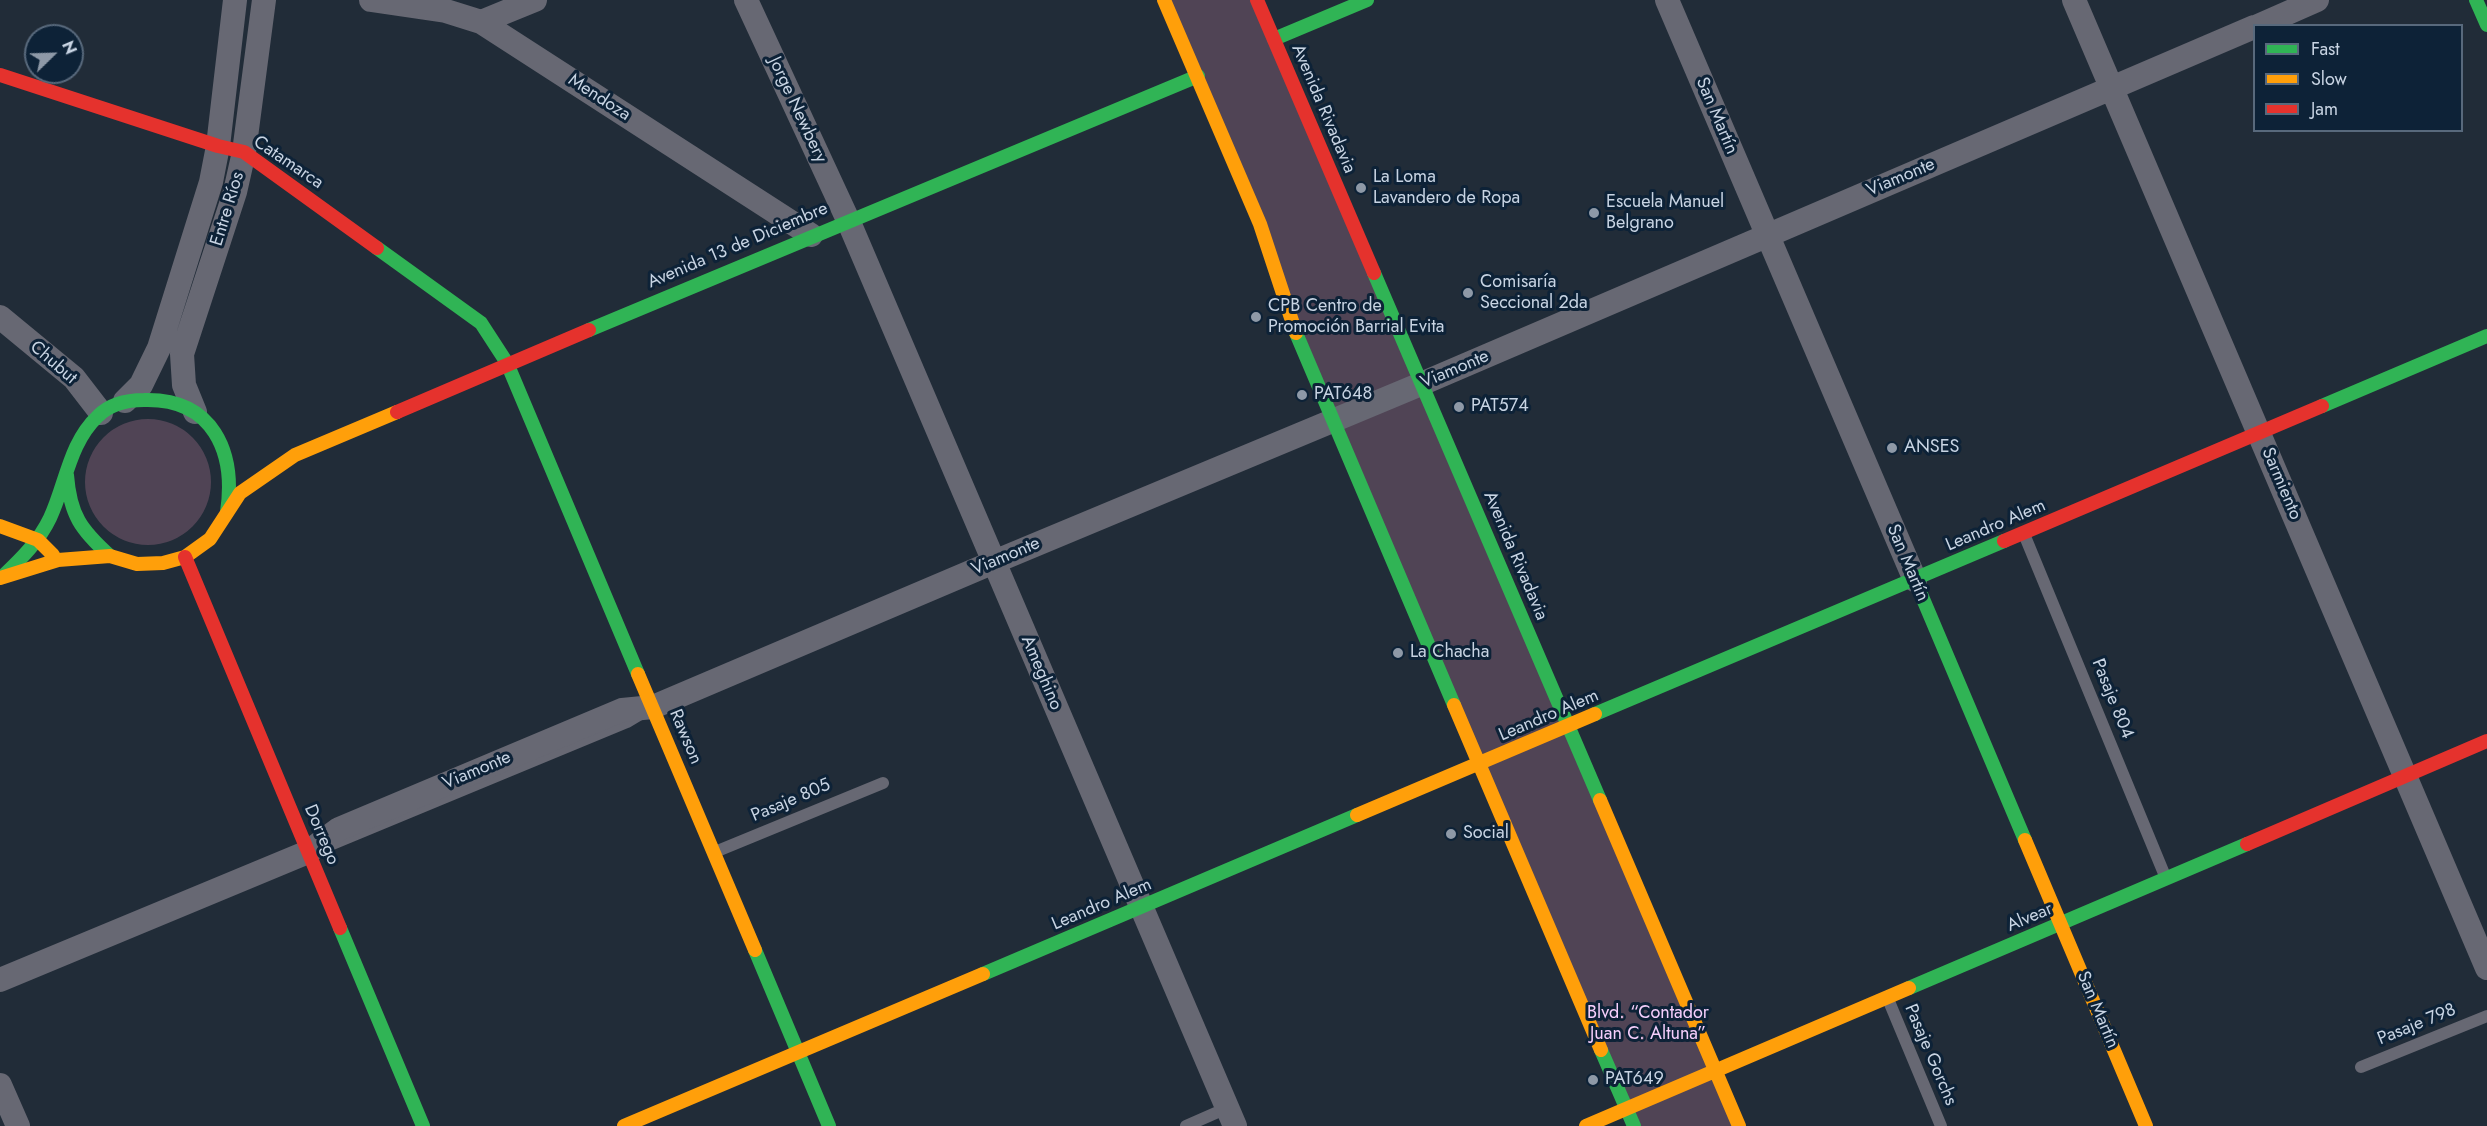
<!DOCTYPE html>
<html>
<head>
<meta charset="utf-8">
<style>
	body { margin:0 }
	#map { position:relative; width:2487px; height:1126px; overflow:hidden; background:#212c38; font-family:Jost,sans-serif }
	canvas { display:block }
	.legend { position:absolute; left:2253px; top:24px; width:210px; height:108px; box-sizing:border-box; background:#0d2237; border:2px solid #58697c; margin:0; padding:8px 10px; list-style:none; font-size:18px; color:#c8d4e3 }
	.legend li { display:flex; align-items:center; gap:12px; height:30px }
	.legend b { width:30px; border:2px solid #58697c }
	.north { position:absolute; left:24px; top:24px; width:60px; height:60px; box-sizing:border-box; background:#0d2237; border:2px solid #58697c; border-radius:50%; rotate:67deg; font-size:16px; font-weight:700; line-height:24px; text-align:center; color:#c8d4e3 }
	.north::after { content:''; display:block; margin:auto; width:21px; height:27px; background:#8e99a7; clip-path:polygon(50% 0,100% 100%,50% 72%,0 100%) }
</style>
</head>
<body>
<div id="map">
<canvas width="2487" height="1126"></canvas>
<ul class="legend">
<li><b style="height:8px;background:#30b455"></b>Fast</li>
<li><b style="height:8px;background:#ff9f0a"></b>Slow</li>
<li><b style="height:8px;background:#e5322d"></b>Jam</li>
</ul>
<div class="north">N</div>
</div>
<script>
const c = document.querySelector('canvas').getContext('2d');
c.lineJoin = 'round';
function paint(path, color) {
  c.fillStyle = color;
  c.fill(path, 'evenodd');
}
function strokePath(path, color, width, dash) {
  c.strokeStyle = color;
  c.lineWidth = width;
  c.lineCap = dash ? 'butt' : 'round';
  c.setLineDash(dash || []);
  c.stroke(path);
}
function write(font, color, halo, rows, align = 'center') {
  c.font = font + ' Jost,sans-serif';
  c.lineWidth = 6;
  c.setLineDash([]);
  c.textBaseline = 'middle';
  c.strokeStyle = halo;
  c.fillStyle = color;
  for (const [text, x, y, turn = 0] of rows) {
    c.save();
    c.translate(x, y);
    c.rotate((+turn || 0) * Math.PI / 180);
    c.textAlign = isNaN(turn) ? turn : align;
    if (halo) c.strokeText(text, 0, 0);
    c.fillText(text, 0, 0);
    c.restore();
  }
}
const green = new Path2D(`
	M1164 0H1257L1739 1126H1634Z
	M85 482a63 63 0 1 1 126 0a63 63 0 1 1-126 0Z`);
const lane = new Path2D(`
	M2024 534 2165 876
	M330 845 627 722 642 713
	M715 852 883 783
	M1888 999 1941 1126
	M2361 1067 2487 1016
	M1186 1126 1227 1108`);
const street = new Path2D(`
	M371 0 446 11 481 22 811 235
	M746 0 848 220 1235 1126
	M1667 0 1915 580
	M2074 0 2487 968
	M481 22 535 0
	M2258 26 2317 0
	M0 317 74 378 101 413
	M125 401 141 385 159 348 211 182 218 146 235 0
	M195 412 184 385 182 354 235 192 244 152 264 0
	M0 980 308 852 339 829 622 710 653 707 994 562 1421 384 2254 27
	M0 1085 18 1126`);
const fast = new Path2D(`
	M2476 0 2487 25
	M1274 39 1367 0
	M377 248 481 323 507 363 638 674
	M1374 273 1600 800
	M589 330 1198 76
	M1296 333 1454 705
	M2322 406 2487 336
	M67 475C70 515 81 530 110 556
	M4 575C22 558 39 541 50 518 66 484 69 443 98 416 110 404 128 400 144 400 213 398 236 452 227 512
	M1915 580 2025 840
	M1595 714 2004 541
	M340 928 423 1126
	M755 950 829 1126
	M983 974 1357 815
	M1909 988 2247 844
	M1601 1050 1634 1126`);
const slow = new Path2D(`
	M1164 0 1260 224 1296 333
	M0 526 38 540 53 555
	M0 578 58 560 110 556 137 564 163 563 185 557 210 539 240 493 295 455 397 412
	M638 674 755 950
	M1454 705 1601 1050
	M1600 800 1739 1126
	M1357 815 1595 714
	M2025 840 2146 1126
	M624 1126 983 974
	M1586 1126 1909 988`);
const jam = new Path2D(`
	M1257 0 1374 273
	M0 75 218 146 244 152 377 248
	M397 412 589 330
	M2004 541 2322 406
	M185 557 340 928
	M2247 844 2487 741`);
const markers = [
	[1361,188,6,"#8e99a7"],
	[1594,213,6,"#8e99a7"],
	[1468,293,6,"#8e99a7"],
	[1256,317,6,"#8e99a7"],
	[1302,395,6,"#8e99a7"],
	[1459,407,6,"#8e99a7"],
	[1892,448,6,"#8e99a7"],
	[1398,653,6,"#8e99a7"],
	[1451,834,6,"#8e99a7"],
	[1593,1080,6,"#8e99a7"]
];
const streetNames = [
	["Mendoza",599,98,33],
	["Avenida Rivadavia",1323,109,67],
	["Jorge Newbery",797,110,65],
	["San Martín",1716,116,67],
	["Catamarca",288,163,34],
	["Viamonte",1901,178,-23],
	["Entre Ríos",228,209,-73],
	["Avenida 13 de Diciembre",738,246,-23],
	["Chubut",53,363,41],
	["Viamonte",1455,370,-23],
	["Sarmiento",2281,484,67],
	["Leandro Alem",1996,526,-23],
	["Avenida Rivadavia",1515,556,67],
	["Viamonte",1006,557,-23],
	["San Martín",1907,563,67],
	["Ameghino",1041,673,67],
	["Pasaje 804",2112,699,68],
	["Leandro Alem",1549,716,-23],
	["Rawson",685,737,67],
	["Viamonte",477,771,-23],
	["Pasaje 805",791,801,-23],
	["Dorrego",321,835,67],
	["Leandro Alem",1102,905,-23],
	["Alvear",2030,918,-23],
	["San Martín",2097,1010,67],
	["Pasaje 798",2417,1025,-22],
	["Pasaje Gorchs",1930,1055,67]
];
const poiNames = [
	["La Loma",1373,178],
	["Lavandero de Ropa",1373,199],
	["Escuela Manuel",1606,203],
	["Belgrano",1606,224],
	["Comisaría",1480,283],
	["Seccional 2da",1480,304],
	["CPB Centro de",1268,307],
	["Promoción Barrial Evita",1268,328],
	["PAT648",1314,395],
	["PAT574",1471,407],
	["ANSES",1904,448],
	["La Chacha",1410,653],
	["Social",1463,834],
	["PAT649",1605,1080]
];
const parkNames = [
	["Blvd. “Contador",1648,1014],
	["Juan C. Altuna”",1648,1035]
];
paint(green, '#504455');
strokePath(lane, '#676873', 12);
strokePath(street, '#676873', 24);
strokePath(fast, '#30b455', 14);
strokePath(slow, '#ff9f0a', 14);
strokePath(jam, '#e5322d', 14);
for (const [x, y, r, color] of markers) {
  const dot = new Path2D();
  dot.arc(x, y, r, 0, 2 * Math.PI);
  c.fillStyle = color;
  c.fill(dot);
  strokePath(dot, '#0d2237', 2);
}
write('18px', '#c8d4e3', '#0d2237', streetNames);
write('18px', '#c8d4e3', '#0d2237', poiNames, 'left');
write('18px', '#f6cffc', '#0d2237', parkNames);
</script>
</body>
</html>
